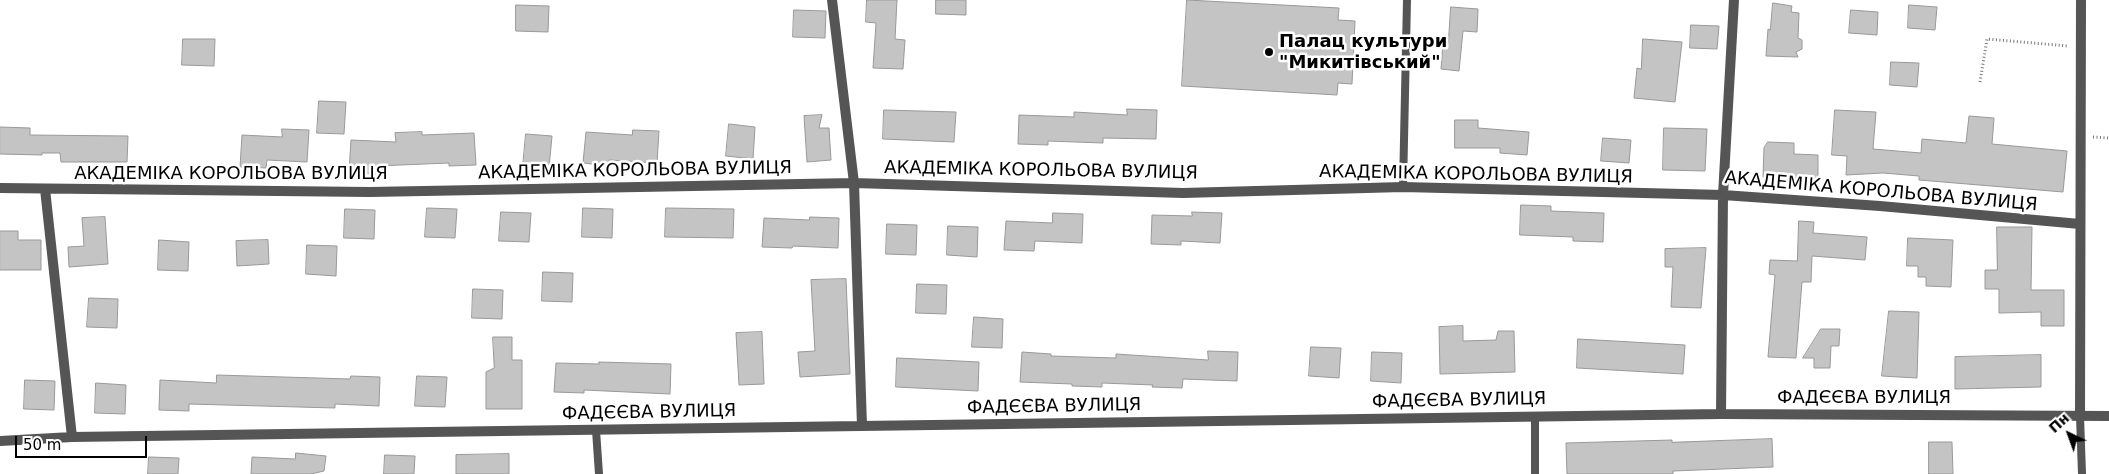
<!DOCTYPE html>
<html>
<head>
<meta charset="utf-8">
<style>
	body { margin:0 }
	#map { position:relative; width:2109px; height:474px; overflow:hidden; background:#fff; font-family:"DejaVu Sans",sans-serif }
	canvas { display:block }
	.north { position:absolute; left:2044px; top:409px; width:50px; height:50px; -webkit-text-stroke:4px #fff; paint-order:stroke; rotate:318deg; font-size:14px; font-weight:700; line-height:20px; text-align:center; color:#000 }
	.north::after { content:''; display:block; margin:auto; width:18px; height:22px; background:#000; clip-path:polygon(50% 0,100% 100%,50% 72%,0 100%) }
	.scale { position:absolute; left:15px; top:436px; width:132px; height:22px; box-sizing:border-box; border:2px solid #000; border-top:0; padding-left:6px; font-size:15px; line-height:18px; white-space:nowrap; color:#000; -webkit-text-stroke:4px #fff; paint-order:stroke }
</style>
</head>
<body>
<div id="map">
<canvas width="2109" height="474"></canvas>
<div class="north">Пн</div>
<div class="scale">50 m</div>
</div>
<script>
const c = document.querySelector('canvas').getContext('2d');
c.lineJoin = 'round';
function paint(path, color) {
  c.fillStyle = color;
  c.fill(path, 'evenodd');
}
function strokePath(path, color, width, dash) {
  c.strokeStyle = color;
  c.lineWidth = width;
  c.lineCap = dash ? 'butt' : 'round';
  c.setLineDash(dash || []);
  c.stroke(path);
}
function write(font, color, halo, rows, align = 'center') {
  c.font = font + ' "DejaVu Sans",sans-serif';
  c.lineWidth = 5;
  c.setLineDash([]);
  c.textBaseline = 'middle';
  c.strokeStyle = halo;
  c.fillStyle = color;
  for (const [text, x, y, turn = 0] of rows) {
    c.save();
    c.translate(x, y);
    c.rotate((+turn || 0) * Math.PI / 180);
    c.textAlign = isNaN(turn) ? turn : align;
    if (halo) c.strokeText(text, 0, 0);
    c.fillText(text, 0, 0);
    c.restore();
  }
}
const building = new Path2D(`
	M867 0H897L895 39 905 40 903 69 873 68 876 23 866 22Z
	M936 0H966V15L936 14Z
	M1187 0 1339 8 1338 20 1355 21 1352 84 1338 83 1337 95 1182 86Z
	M1773 3 1792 6 1791 12 1799 13 1798 38 1802 40V49L1796 52 1798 57 1766 56 1768 29 1770 30Z
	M516 5 549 6 548 32 516 31Z
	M1909 5 1937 7 1935 30 1908 28Z
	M1451 7 1478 9 1477 32 1463 31 1459 71 1441 69 1443 42 1448 43Z
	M794 10 826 11 825 38 793 37Z
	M1851 10 1878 12 1877 35 1849 33Z
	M1691 25 1719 26 1717 49 1690 48Z
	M183 39H215L214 66 182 65Z
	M1643 39 1682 42 1675 102 1634 98 1637 68 1641 69Z
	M1891 62 1919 63 1917 87 1890 85Z
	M319 101 346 102 344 134 317 133Z
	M1127 109 1157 110 1156 139 1103 138V143L1048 141V145L1018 144 1019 115 1074 117V112L1127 115Z
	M884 110 956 112 954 142 883 139Z
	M1835 110 1876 112 1873 149 1921 153 1922 139 1966 143 1969 116 1994 118 1992 144 2067 151 2063 192 1919 180V176L1883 173 1846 175 1847 156 1832 155Z
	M822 115 819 128H829L831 160 807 162 804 116Z
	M1455 120H1478V128L1529 132 1527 155 1500 153V148H1455Z
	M729 124 755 127 753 159 726 156Z
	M0 127 30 128V135L128 136 127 162H61L60 153H42V155L0 154Z
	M1664 128 1707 129 1705 171 1663 170Z
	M282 129 309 130 307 162 267 160 266 168 240 167 242 135 282 137Z
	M633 130 659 131 657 163 609 160V166L583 163 586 132 632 135Z
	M422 132V135L474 133 476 165 449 166V163L376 166V174L349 172 351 140 396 142 395 133Z
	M526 134 552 136 549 168 523 166Z
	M1603 138 1631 140 1629 163 1601 161Z
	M1768 142 1794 143V154L1818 155V178L1763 177 1764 148Z
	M1521 205 1551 206V211L1604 213 1603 242 1573 241V237L1520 235Z
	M427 208 457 209 455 238 425 237Z
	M583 208 613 209 612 238 582 237Z
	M666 208 734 209 733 238 665 237Z
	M345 209 375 210 374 239 344 238Z
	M501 212 531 213 529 242 499 241Z
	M1192 212 1222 213 1220 243 1181 241V245L1151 244 1152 215 1192 216Z
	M1053 213 1083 214 1082 243 1035 241 1034 251 1004 250 1006 221 1052 223Z
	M105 217 108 264 69 267 68 247 84 246 82 218Z
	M810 217 839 218 838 248 793 246 792 248 762 247 764 218 809 220Z
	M1799 221 1814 222 1813 233 1867 237 1865 260 1812 256 1811 282H1802L1796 358 1768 357 1775 275 1769 274 1770 260 1797 261Z
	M887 224 917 225 916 255 886 254Z
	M948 226 978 227 977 257 947 255Z
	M1997 227H2032L2031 290H2064V326H2041V312L1999 313V289H1985V270H1997Z
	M0 231H18V240H41V270H0Z
	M1908 238 1953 240 1951 287 1926 286V277H1918V266H1907Z
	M159 240 189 242 188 271 158 270Z
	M268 240 269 264 237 266 236 241Z
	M307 245 337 246 336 276 306 274Z
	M1706 248 1701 308 1671 307 1673 267H1665V249Z
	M543 272 573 273 572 302 542 301Z
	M846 279 850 374 800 377 798 352 815 351 811 280Z
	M917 284 947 285 946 314 916 313Z
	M473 289 503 290 502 319 472 318Z
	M89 298 118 299 117 328 87 327Z
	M1889 311 1919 312 1917 378 1882 376Z
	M974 317 1003 319 1002 348 972 347Z
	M1463 326V341L1496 340 1498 331H1514L1515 372 1440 374 1439 327Z
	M1821 329H1840L1839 346H1831L1830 368H1814V358H1803Z
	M762 332 764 384 739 385 736 333Z
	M493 337H512V360H522V409H486V372L494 368Z
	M1578 339 1685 345 1683 374 1577 368Z
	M1311 347 1341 348 1339 378 1309 376Z
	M1208 351 1238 352 1237 381 1183 379 1182 388 1152 387 1153 385 1102 383V387L1072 386V384L1020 382 1022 352 1051 354V356L1116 358V354L1208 360Z
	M1372 352 1402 353 1401 383 1371 381Z
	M2041 355V387L1955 389V357Z
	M897 358 979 362 978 391 896 387Z
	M599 362 671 364 670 394 584 390V393L554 392 556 363 599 364Z
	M217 375 350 379 351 376 380 377 379 406 335 404V408L189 404V411L159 410 160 380 216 383Z
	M417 376 447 377 445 407 415 406Z
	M25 380 55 381 54 410 24 409Z
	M96 383 126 385 125 414 95 413Z
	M1772 439 1773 467 1673 471V474H1567L1566 443 1672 440V442Z
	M1929 442H1952L1953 474H1929Z
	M296 453 326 456 324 471 311 474H251L252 457 295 459Z
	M509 454V474H456V455Z
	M385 455 415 456 414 474H384Z
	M149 457 179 458 178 474H148Z`);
const path = new Path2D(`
	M1980 82 1987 39 2068 46
	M2093 137 2109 138`);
const service = new Path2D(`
	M1403 187 1407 0
	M1535 416V474
	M2080 416 2082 474
	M596 430 599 474`);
const minor = new Path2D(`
	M832 0 854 183 862 426
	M0 188 370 192 854 183 1183 193 1403 187 1723 195 1880 206 2080 224
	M45 189 72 437
	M1721 414 1723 195 1734 0
	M2080 416 2081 0
	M0 441 72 437 1721 414 2109 416`);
const markers = [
	[1269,52,5,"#000"]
];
const poiNames = [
	["Палац культури",1279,42],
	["\"Микитівський\"",1279,63]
];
const streetNames = [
	["АКАДЕМІКА КОРОЛЬОВА ВУЛИЦЯ",635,171,-1],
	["АКАДЕМІКА КОРОЛЬОВА ВУЛИЦЯ",1041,171,1],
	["АКАДЕМІКА КОРОЛЬОВА ВУЛИЦЯ",231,174],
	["АКАДЕМІКА КОРОЛЬОВА ВУЛИЦЯ",1476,175,1],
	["АКАДЕМІКА КОРОЛЬОВА ВУЛИЦЯ",1881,192,5],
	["ФАДЄЄВА ВУЛИЦЯ",1864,398],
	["ФАДЄЄВА ВУЛИЦЯ",1459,401,-1],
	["ФАДЄЄВА ВУЛИЦЯ",1054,407,-1],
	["ФАДЄЄВА ВУЛИЦЯ",649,413,-1]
];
paint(building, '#c4c4c4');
strokePath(building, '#999', 1);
strokePath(path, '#777', 3, [1, 2.5]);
strokePath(service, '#555', 8);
strokePath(minor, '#555', 10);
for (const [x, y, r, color] of markers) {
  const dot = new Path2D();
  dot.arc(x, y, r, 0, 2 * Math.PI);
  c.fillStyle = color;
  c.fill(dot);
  strokePath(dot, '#fff', 2);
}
write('bold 18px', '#000', '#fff', poiNames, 'left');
write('18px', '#000', '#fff', streetNames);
</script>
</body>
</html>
